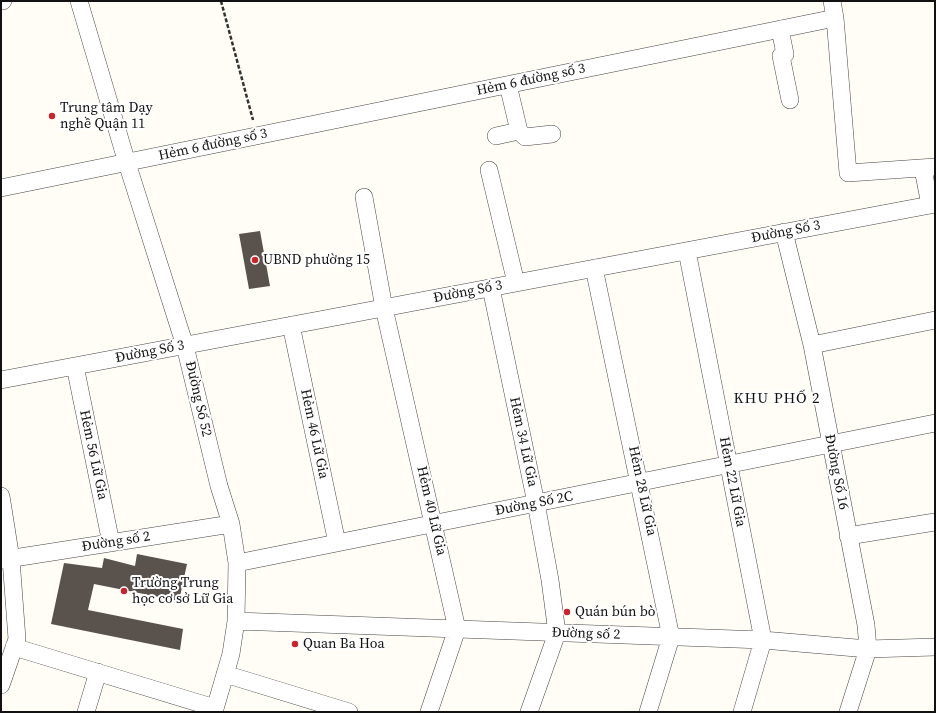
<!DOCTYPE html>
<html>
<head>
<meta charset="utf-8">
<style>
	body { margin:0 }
	#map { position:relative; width:936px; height:713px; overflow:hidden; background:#fffdf5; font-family:"Source Serif 4",serif }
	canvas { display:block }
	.frame { position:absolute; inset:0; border:2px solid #111; pointer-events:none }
</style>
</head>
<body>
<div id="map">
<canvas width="936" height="713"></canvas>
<div class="frame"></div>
</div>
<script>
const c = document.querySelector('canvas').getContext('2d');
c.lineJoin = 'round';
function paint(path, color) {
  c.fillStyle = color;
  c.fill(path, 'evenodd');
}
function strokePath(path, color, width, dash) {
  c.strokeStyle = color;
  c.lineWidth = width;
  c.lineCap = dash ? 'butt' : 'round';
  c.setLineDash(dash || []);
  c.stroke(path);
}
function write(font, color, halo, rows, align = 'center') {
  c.font = font + ' "Source Serif 4",serif';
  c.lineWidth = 4;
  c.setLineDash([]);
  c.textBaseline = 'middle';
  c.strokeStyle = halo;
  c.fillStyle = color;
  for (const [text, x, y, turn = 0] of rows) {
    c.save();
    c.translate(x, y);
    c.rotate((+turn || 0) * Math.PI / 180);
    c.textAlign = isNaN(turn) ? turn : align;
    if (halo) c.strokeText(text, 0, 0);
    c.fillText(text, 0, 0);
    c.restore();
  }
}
const building = new Path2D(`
	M260 231 270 286 249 289 239 234Z
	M137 554 187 564 179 601 94 584 88 610 183 629 180 650 51 624 64 563 102 568 104 558 135 566Z`);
const path = new Path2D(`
	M221 1 253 120`);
const minor = new Path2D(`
	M1 1H3
	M79 1 127 163 185 346 219 486 231 524 237 563 236 621 231 654 214 712
	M832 1 835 18
	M780 29 785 54 781 56 790 100
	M508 85 519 131
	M496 136 519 131 525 137 552 134
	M923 169 930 205
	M489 170 516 283
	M1 188 835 18 848 173 935 167
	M364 197 384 308 457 629 429 712
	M784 232 812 345 866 625 868 649 848 712
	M687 251 763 640 742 712
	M594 268 671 637 648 712
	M491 288 536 503 550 580 557 633 529 712
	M291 325 337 543
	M812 345 935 320
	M75 366 111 543
	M1 380 935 204
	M1 496 11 559 17 639 1 685
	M848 536 935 522
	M1 560 231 524
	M237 563 935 423
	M236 621 763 640 868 649 935 647
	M14 647 215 708
	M225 674 349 712
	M86 712 98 672`);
const markers = [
	[52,116,4,"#c4262e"],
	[255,260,4,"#c4262e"],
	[124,591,4,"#c4262e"],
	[567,612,4,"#c4262e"],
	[295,644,4,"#c4262e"]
];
const streetNames = [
	["Hẻm 6 đường số 3",531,80,-12],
	["Hẻm 6 đường số 3",213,145,-12],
	["Đường Số 3",786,232,-11],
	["Đường Số 3",468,292,-11],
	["Đường Số 3",150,352,-11],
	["Đường Số 52",198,399,77],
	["Hẻm 46 Lữ Gia",314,434,78],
	["Hẻm 34 Lữ Gia",523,442,78],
	["Hẻm 56 Lữ Gia",93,455,78],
	["Đường Số 16",836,472,79],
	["Hẻm 22 Lữ Gia",732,482,79],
	["Hẻm 28 Lữ Gia",642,491,78],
	["Đường Số 2C",534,504,-11],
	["Hẻm 40 Lữ Gia",431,511,77],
	["Đường số 2",116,542,-9],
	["Đường số 2",586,634,2]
];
const poiNames = [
	["Trung tâm Dạy",60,108],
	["nghề Quận 11",60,124],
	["UBND phường 15",263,260],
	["Trường Trung",132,583],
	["học cơ sở Lữ Gia",132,599],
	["Quán bún bò",575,612],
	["Quan Ba Hoa",303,644]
];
const neighbourhoodNames = [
	["KHU PHỐ 2",777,399]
];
paint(building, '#5a524d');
strokePath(minor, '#444', 18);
strokePath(path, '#333', 2.5, [4, 2]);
strokePath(minor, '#fff', 17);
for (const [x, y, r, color] of markers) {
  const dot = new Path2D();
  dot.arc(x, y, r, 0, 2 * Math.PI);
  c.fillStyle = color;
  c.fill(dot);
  strokePath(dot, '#fff', 1.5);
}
write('14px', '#111', '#fff', streetNames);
write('14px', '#111', '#fff', poiNames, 'left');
c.letterSpacing = '1px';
write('15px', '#111', '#fff', neighbourhoodNames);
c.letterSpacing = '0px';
</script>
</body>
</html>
